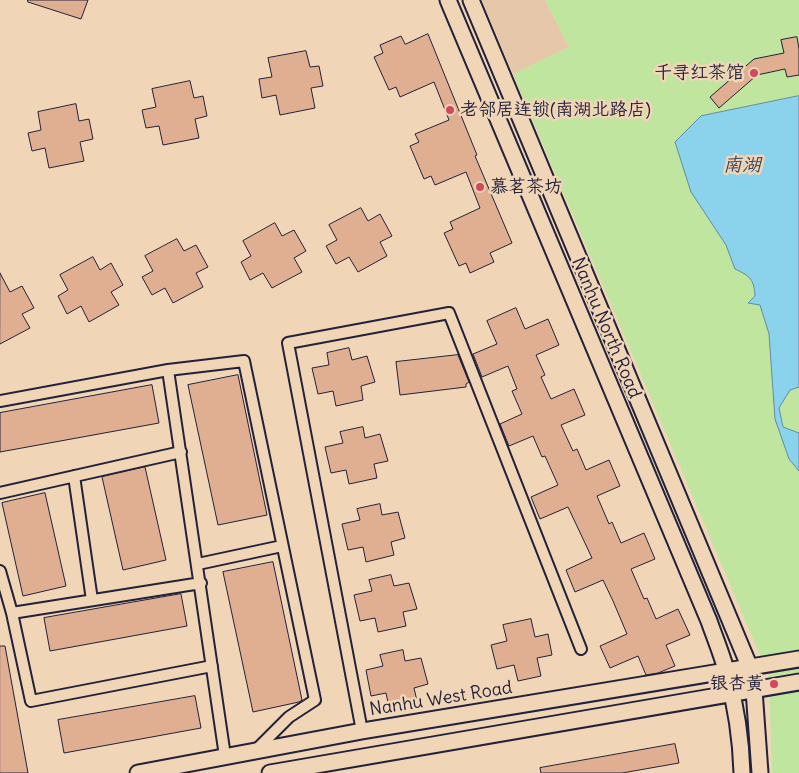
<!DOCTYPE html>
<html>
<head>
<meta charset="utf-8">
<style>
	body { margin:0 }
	canvas { display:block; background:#f0d5b7 }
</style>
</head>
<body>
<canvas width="799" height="773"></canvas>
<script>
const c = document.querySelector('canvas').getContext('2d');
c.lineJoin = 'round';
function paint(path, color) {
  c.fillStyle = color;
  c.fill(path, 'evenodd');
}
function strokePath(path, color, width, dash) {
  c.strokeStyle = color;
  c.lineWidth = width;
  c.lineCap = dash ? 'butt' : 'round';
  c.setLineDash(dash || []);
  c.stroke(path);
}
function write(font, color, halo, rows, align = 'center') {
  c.font = font + ' Delius,"LXGW WenKai TC",sans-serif';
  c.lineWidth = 5;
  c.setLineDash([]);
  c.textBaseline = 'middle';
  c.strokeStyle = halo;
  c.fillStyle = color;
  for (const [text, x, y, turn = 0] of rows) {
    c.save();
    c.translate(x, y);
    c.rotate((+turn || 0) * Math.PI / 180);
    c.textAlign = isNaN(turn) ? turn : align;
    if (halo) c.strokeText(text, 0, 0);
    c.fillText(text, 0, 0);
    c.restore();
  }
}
const built = new Path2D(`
	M482 0H545L569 47 513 74Z`);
const green = new Path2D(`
	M545 0H799V773H772L769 676 513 74 569 47Z`);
const water = new Path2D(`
	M799 96V387L790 390 779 408 783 427 799 433V471L789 459 775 419 769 334 760 305 748 303 755 296C754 279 750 276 735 269L726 245 691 192 675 142 701 116Z`);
const building = new Path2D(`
	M28 0H88L81 19 28 2Z
	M428 34 477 155 475 156 512 243 490 253 494 262 470 273 466 263 459 266 444 233 453 229 450 222 480 208 466 172 435 185 431 176 424 179 410 146 419 142 415 134 449 120 434 82 400 97 396 87 389 90 374 57 383 53 380 45 401 36 405 44Z
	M797 37 799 49V75L787 77 785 69 757 75 719 108 710 97 754 59 784 53 781 40Z
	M306 51 310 67 319 66 323 86 311 88 315 108 280 115 276 95 262 98 259 79 272 77 268 58Z
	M190 81 194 98 203 96 207 116 195 119 199 138 163 145 159 126 146 128 142 110 156 107 152 89Z
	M76 104 79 121 89 119 93 139 80 142 84 161 49 168 45 148 32 151 28 133 41 130 38 112Z
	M361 208 368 221 380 214 392 236 380 242 387 256 358 272 349 257 336 264 326 246 337 240 329 225Z
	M275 223 282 236 294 230 306 251 294 258 302 272 272 288 263 273 250 280 241 262 251 256 243 241Z
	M177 239 184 251 196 245 208 267 196 273 203 287 173 303 165 288 152 295 142 277 153 271 145 256Z
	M93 257 100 270 111 263 123 285 111 292 119 305 89 322 81 306 67 314 58 296 68 290 60 275Z
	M0 273 10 292 22 286 34 308 22 314 30 328 0 344Z
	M516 308 525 329 548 319 559 345 536 355 545 375 541 377 551 399 574 389 585 415 561 425 573 451 577 449 586 470 609 460 620 486 597 496 609 524 612 522 621 543 644 533 655 559 631 569 644 599 647 598 656 619 678 609 690 635 666 645 675 666 658 673 646 675 638 656 610 668 600 646 627 634 613 601 603 580 575 592 566 570 592 558 568 507 540 519 531 497 558 485 545 456 542 457 533 436 509 446 500 424 522 414 512 391 517 389 508 366 482 377 473 354 497 344 487 321Z
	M349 348 352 360 367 356 375 382 361 386 363 400 336 406 333 391 318 394 312 368 329 365 327 353Z
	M458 355 469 382 466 384V387L400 395 396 362Z
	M238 375 267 515 218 525 188 385Z
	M152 385 159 423 0 452V413Z
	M363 427 365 438 380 434 388 461 374 464 377 478 349 484 346 470 331 473 325 447 343 443 340 432Z
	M145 467 166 560 123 570 102 477Z
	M45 493 66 586 23 596 2 503Z
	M380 504 382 515 398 512 405 538 391 542 394 555 366 562 363 547 348 550 342 524 360 520 357 509Z
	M273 562 302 700 299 702 253 712 223 572Z
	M391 575 394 586 409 583 417 609 403 612 406 626 378 632 375 618 360 621 354 595 372 591 369 580Z
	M181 594 187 626 50 651 44 618Z
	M531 619 535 637 548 634 552 655 537 658 541 676 518 681 514 665 497 669 491 645 507 641 503 625Z
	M0 646H5L28 773H0Z
	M403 650 405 661 421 658 428 684 414 688 417 701 389 707 386 693 371 696 366 670 383 666 380 655Z
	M195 696 201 728 64 753 58 720Z
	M675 744 679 763 622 773H541L540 768Z`);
const minor = new Path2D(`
	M168 370 244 361 315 700 289 717 256 750
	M0 401 168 370 225 756
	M74 476 92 600
	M0 493 181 452
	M198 564 282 546
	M0 571 12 613 31 701 212 666
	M12 613 201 583
	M362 731 288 343 449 313 581 649`);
const secondary = new Path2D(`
	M448 0 709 621C715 638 722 655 727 673 736 706 741 739 742 773
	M471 0 750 668 754 690 760 773
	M138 773 362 731 799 659
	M270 773 799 682`);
const markers = [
	[754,73,5,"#d1495b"],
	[450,110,5,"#d1495b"],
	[480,187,5,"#d1495b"],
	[774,684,5,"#d1495b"]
];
const poiNames = [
	["千寻红茶馆",744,73],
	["老邻居连锁(南湖北路店)",460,110,"left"],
	["慕茗茶坊",490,187,"left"],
	["银杏黄",764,684]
];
const streetNames = [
	["Nanhu North Road",606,328,67],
	["Nanhu West Road",441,699,-9]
];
const waterNames = [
	["南湖",742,166]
];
paint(built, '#e7c7aa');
paint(green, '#bfe59f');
paint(water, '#8bd2ec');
strokePath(water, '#618ca5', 1);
paint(building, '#e0af92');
strokePath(building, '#22223b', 1);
strokePath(minor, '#22223b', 14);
strokePath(secondary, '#22223b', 19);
strokePath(minor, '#f0d5b7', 10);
strokePath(secondary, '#f0d5b7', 15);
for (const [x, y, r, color] of markers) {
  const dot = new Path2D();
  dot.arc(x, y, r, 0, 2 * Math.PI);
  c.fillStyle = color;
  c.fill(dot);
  strokePath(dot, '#f0d5b7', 2);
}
write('18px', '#22223b', '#f0d5b7', poiNames, 'right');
write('18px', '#22223b', '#f0d5b7', streetNames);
write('italic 19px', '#37455e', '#f0d5b7', waterNames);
</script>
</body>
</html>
